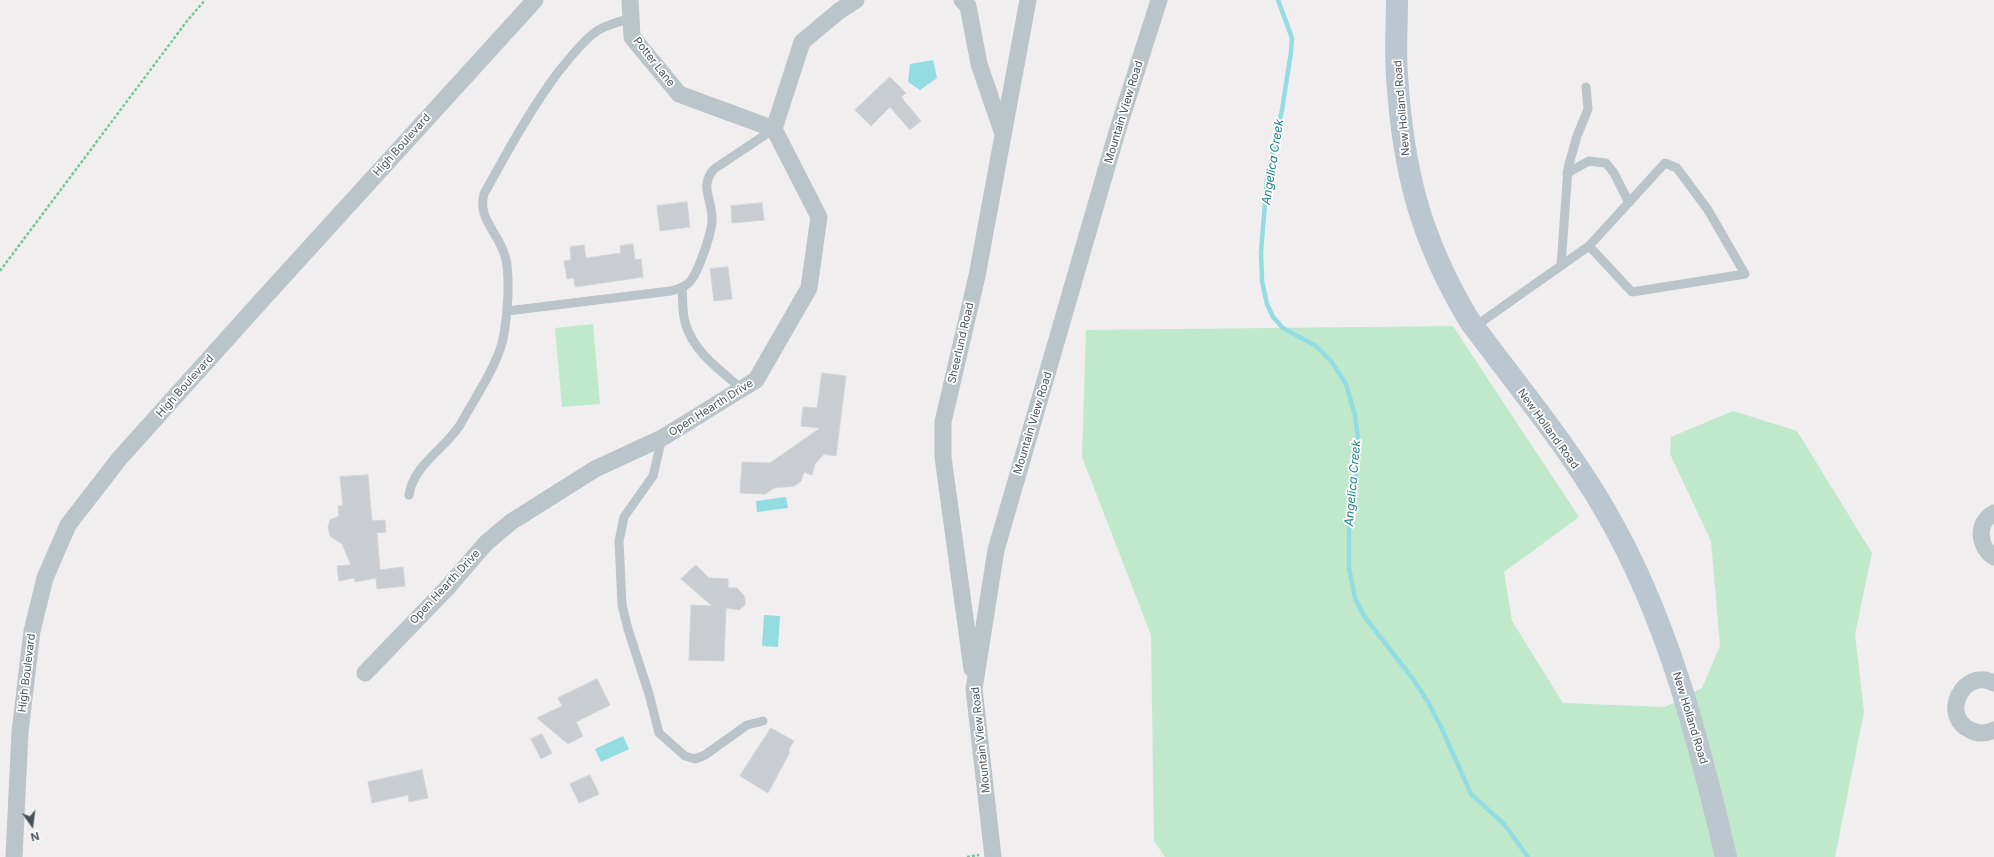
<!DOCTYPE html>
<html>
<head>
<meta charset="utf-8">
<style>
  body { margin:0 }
  #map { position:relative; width:1994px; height:857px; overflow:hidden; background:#f0eeee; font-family:Inter,sans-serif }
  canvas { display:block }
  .north { position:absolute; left:12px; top:805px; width:40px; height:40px; -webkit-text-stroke:3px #fff; paint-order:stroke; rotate:166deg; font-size:11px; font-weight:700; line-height:16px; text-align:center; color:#485359 }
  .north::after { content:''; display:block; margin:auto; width:14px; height:18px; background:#485359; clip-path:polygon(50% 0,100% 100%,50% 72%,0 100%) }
</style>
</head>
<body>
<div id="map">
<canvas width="1994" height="857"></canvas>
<div class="north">N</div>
</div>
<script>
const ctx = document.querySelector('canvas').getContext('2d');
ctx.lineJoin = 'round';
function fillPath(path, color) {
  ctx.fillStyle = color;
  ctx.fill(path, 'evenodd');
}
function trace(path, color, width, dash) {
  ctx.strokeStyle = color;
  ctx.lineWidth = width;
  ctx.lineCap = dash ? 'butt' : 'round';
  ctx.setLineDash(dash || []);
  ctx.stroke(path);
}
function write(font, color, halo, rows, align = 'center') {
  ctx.font = font + ' Inter,sans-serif';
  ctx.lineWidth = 3.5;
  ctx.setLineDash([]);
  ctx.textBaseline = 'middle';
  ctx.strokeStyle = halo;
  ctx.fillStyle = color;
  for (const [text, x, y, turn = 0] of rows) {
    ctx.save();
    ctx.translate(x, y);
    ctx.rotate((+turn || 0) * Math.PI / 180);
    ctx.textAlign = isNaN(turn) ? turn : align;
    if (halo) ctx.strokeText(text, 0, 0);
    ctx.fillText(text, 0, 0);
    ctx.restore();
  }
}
fillPath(new Path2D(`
  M593 324 600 404 562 407 555 328Z
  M1453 326 1579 517 1504 572 1512 621 1563 703 1665 707 1702 688 1720 646 1711 541 1670 454 1671 437 1733 411 1797 431 1872 553 1855 634 1864 712 1835 857H1165L1154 841 1151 635 1082 457 1086 330Z`), '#c0e9cb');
fillPath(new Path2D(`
  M933 60 937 78 920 90 908 82 910 64Z
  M786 497 788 508 757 512 756 501Z
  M764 615 780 616 778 647 762 646Z
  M623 736 629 749 601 762 595 749Z`), '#92dce2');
trace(new Path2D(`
  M1278 0 1292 38 1291 52 1282 110 1267 179 1261 252 1262 281 1267 304 1273 317 1283 328 1316 346 1331 361 1346 384 1355 415 1358 439 1356 477 1349 528V568L1355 598 1364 616 1413 679 1428 702 1441 727 1471 794 1504 824 1528 857`), '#92dce2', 4.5);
const building = new Path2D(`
  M890 77 906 93 901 97 921 121 910 130 890 107 871 126 855 110Z
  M687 202 690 227 660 231 657 206Z
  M762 203 764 220 732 223 731 206Z
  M633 244 635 260 641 259 643 277 575 287 574 278 567 279 564 261 571 260 570 247 584 245 586 258 621 253 620 246Z
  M728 267 732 299 714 301 710 269Z
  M822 373 846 376 836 456 824 454 815 464 812 475 804 472 801 481 794 486 774 488 765 494 740 493 742 462 770 463 820 428 801 426 803 407 817 408Z
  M368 475 372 521 385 520 386 532 377 533 380 570 403 567 405 586 377 589 376 578 355 582 354 578 339 581 337 566 351 565 342 544 330 536 328 527 330 520 339 516 338 506H343L340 477Z
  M696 565 709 578 728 579V588H737L745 597V605L739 610 726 608 724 661 689 660 691 605 712 606 681 579Z
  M597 679 610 705 576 722 583 736 568 744 537 718 562 706 558 698Z
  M771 728 794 741 788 751 790 752 768 793 740 776Z
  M542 734 552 753 541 759 531 739Z
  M422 770 428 798 409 802 408 795 372 803 368 782Z
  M590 775 599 794 579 803 570 784Z`);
fillPath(building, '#c9ccd0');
trace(building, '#d2d5d8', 1);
trace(new Path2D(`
  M0 271 187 21 205 0
  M967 857 979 855`), '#7cc497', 2.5, [3, 2]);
trace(new Path2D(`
  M1567 173 1589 161 1606 163 1614 173 1629 203
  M1561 266 1568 168 1577 136 1588 109 1586 87
  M682 288C683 299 682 311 685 322 693 352 720 370 742 389
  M507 311 671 291C679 289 688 286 692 279 699 269 713 230 712 218 712 198 699 187 714 169L774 129
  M1474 327 1589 246 1665 163 1677 168 1708 210 1745 274 1632 292 1589 246
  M662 438 653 476 624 517 619 541 622 605 628 629 649 694 659 733 685 756 695 759 705 755 747 725 763 721
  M409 495C414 464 444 450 460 425 473 401 495 369 502 343 506 328 507 311 508 295 508 282 509 268 505 256 499 233 477 219 484 194 507 152 530 110 559 71 570 58 581 43 594 33 604 25 619 22 631 18`), '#bac4c9', 9);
trace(new Path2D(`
  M630 0 632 37 679 94 774 129
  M962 0 968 6 979 64 1002 131
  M1994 513C1976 522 1978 547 1994 557
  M972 669 943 457V422L977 276 1028 0
  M365 673 448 587 486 543 511 522 595 469 662 438 756 380 809 288 819 217 774 129 802 42 839 11 856 0
  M1994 683C1964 667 1939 715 1970 730 1978 734 1986 734 1994 730
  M14 857 20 732 32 631 45 578 68 525 119 459 261 301 535 0
  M993 857 974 689 996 550 1117 132 1159 0`), '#bac4c9', 17);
trace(new Path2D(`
  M1397 0C1397 25 1395 51 1397 76 1403 170 1420 238 1469 320 1515 383 1567 444 1606 512 1668 619 1698 738 1726 857`), '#bbc6ce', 22);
write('11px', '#485359', '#fff', [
  ["Potter Lane",654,62,52],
  ["New Holland Road",1402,108,-95],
  ["Mountain View Road",1124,112,-73],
  ["High Boulevard",402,145,-48],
  ["Sheerlund Road",961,343,-77],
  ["High Boulevard",185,386,-48],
  ["Open Hearth Drive",711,408,-32],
  ["Mountain View Road",1033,423,-73],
  ["New Holland Road",1548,429,54],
  ["Open Hearth Drive",445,587,-47],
  ["High Boulevard",27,673,-83],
  ["New Holland Road",1690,718,73],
  ["Mountain View Road",981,740,-96]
]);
write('italic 12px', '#1a828a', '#fff', [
  ["Angelica Creek",1273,162,-81],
  ["Angelica Creek",1353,483,-85]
]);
</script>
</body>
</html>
